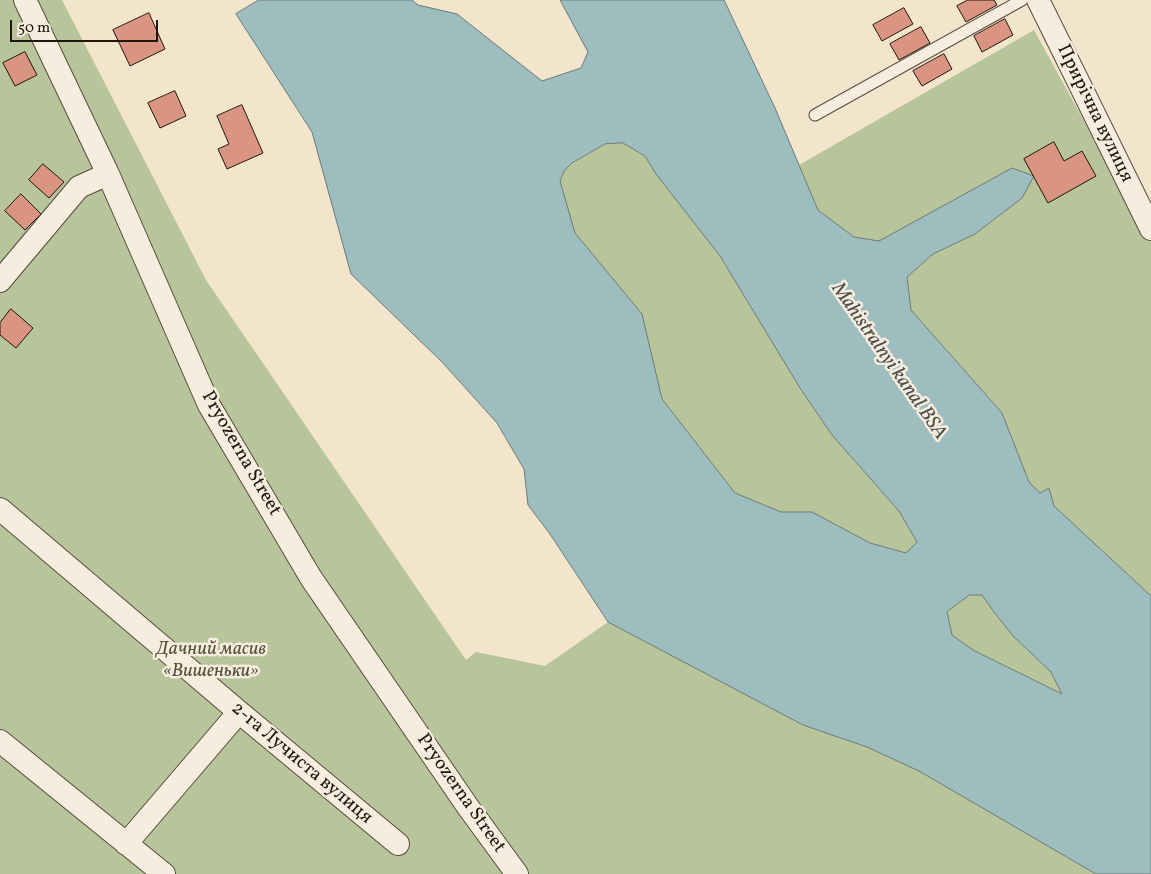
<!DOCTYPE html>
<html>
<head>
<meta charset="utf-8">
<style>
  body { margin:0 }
  #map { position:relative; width:1151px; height:874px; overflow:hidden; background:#f3e4cc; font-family:Vollkorn,serif }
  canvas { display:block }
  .scale { position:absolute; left:10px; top:20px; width:148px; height:22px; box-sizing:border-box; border:2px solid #21160e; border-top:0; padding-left:6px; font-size:15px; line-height:18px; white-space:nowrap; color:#21160e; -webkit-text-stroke:4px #f7edde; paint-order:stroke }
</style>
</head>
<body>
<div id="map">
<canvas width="1151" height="874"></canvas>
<div class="scale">50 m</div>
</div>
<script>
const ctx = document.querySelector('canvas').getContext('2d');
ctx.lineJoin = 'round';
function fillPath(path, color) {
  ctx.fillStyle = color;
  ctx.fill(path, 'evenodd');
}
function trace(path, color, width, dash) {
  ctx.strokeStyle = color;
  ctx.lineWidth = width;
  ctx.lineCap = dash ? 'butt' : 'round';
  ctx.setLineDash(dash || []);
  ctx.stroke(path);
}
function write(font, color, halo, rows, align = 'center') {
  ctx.font = font + ' Vollkorn,serif';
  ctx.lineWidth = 5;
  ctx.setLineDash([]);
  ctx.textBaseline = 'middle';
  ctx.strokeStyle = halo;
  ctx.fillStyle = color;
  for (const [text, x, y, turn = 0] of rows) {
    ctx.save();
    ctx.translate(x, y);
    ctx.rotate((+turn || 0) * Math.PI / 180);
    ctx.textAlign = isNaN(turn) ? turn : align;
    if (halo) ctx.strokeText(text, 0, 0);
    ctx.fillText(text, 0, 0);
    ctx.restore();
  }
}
fillPath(new Path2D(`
  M0 0H62L206 280 466 660 476 652 545 666 608 622 803 725 867 747 919 771 1095 873 1094 874H0Z
  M1034 30 1151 243V596L1054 506 1049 488 1040 493 1029 482 1002 413 911 310 907 277 933 254 975 234 1022 198 1034 176 1012 168 879 241 854 237 818 210 799 165Z
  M623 143 645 156 656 174 720 256 800 388 832 435 899 511 917 542 907 553 870 543 812 512H781L735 493 662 399 642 314 573 231 560 181 564 171 573 163 605 144Z
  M970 595H982L994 612 1013 636 1051 672 1063 694 973 650 952 635 947 612Z`), '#b8c59a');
const water = new Path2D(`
  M259 0H412L418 5 457 14 542 81 581 68 588 52 560 0H724L775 108 818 210 854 237 879 241 1012 168 1034 176 1022 198 975 234 933 254 907 277 911 310 1002 413 1029 482 1040 493 1049 488 1054 506 1151 596V874H1096L919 771 867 747 803 725 608 622 550 534 528 505 524 469 497 423 442 362 351 274 312 132 236 14ZM623 143 645 156 656 174 720 256 800 388 832 435 899 511 917 542 906 553 870 543 812 512H781L735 493 662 399 642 314 575 233 560 181 564 171 572 163 605 144ZM970 595H982L994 612 1013 636 1051 672 1062 694 973 650 952 635 947 612Z`);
fillPath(water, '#9dbdbe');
trace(water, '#6b7a78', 1);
const building = new Path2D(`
  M968 0H994L997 5 966 22 957 6Z
  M904 8 913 24 882 41 873 25Z
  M149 13 165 49 130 66 113 30Z
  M1005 19 1013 35 982 52 974 36Z
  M921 27 930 43 899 60 890 44Z
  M25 52 37 75 15 86 3 63Z
  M944 54 952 69 922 86 913 71Z
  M175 91 186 116 160 128 148 103Z
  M242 105 263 153 227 169 218 149 229 144 217 116Z
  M1054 142 1064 161 1082 151 1096 176 1048 203 1024 159Z
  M43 164 64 182 49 198 29 180Z
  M21 194 41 214 25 230 5 211Z
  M11 309 33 328 16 348 0 335V323Z`);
fillPath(building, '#da9482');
trace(building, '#21160e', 1);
const lane = new Path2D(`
  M815 115 1022 0`);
const street = new Path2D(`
  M25 0 108 174 209 405 311 578 468 807 517 874
  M1038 0 1151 229
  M0 281 79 187 108 174
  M0 509 239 712 398 844
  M0 741 164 874
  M126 844 239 712`);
trace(lane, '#564a3e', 13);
trace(street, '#564a3e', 24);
trace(lane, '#f7edde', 11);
trace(street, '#f7edde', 22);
write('19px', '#21160e', '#f7edde', [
  ["Прирічна вулиця",1094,114,64],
  ["Pryozerna Street",240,454,60],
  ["2-га Лучиста вулиця",301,764,40],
  ["Pryozerna Street",460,794,55]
]);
write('italic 19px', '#56533f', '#f7edde', [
  ["Дачний масив",211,651],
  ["«Вишеньки»",211,673]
]);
write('italic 20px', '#4c504c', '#f7edde', [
  ["Mahistralnyi kanal BSA",888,362,55]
]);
</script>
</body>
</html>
